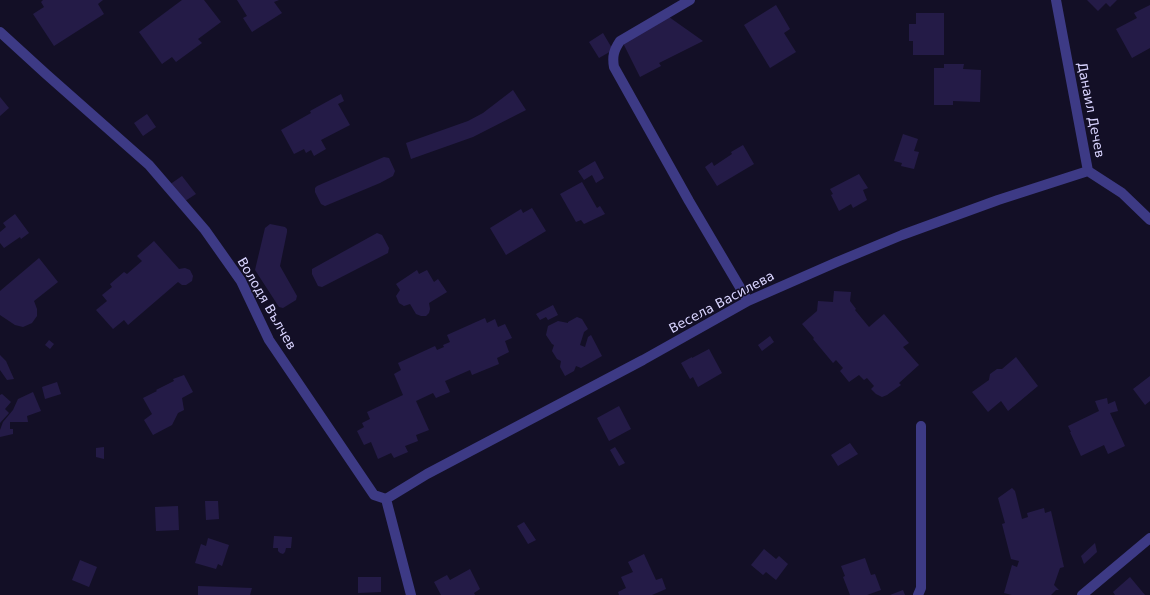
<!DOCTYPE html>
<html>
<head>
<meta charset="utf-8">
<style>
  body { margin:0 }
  canvas { display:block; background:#130f26 }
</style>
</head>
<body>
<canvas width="1150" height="595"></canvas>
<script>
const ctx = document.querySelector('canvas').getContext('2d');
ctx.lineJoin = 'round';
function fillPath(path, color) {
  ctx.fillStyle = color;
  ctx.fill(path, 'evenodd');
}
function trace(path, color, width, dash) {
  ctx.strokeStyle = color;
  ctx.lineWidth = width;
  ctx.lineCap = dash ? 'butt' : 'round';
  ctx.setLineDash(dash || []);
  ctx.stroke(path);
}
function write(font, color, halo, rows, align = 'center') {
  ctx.font = font + ' "DejaVu Sans",sans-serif';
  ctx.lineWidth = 3;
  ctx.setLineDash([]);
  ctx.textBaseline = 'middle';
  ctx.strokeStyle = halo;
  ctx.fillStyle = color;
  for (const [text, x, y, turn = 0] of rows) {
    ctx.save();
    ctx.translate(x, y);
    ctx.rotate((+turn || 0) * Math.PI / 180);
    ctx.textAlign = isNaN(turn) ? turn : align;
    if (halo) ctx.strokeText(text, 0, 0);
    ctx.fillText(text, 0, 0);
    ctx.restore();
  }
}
fillPath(new Path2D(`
  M43 0H103L98 4 104 14 54 46 33 14 44 7 41 2Z
  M182 0H204L221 22 198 39 202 43 176 62 172 57 162 64 139 32Z
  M237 0H279L274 2 282 13 252 32 243 18 247 16Z
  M1087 0H1117L1110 7 1106 3 1098 11Z
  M776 5 790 29 784 33 796 52 770 68 744 25Z
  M1150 5V48L1132 58 1116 29 1137 18 1134 13Z
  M916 13H944V55H913V41H909V24H916Z
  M669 17 703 41 659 63 661 66 640 77 622 41Z
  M603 33 613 50 599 58 589 42Z
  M944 64H964L963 69 981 70 980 102 953 101V105H934V68H944Z
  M513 90 526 110 473 137 411 159 406 143 468 121 483 113Z
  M341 94 344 101 338 104 350 125 321 140 326 149 314 156 311 150 306 153 304 149 294 154 281 130 311 113 310 111Z
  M0 97 9 108 0 116Z
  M147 114 156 127 143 136 134 123Z
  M903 134 918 139 914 151 919 152 914 169 901 166 902 163 894 161Z
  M743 145 754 164 717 186 705 167 712 162 714 166 732 154 731 152Z
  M384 157 389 158 395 171 393 176 380 183 325 206 321 204 315 192V188L317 186Z
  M595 161 604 178 596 183 592 175 584 180 578 171Z
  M859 174 868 188 863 190 867 200 853 208 851 204 839 211 831 195 833 194 830 189Z
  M182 176 196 194 182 203 169 185Z
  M582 182 597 208 600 206 605 214 584 224 581 220 576 222 560 194Z
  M532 208 546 231 506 255 490 228 521 209 523 213Z
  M15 214 29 233 21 239 20 237 4 248 0 243V232L6 227 3 223Z
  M270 224 285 227 287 229V232L280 266 297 296 296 300 283 308 279 307 255 270 265 228Z
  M377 233 382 235 389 248 388 253 322 287 318 286 312 274V269Z
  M154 241 179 269 185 268 190 270 193 276 192 281 186 285H182L178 282 128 325 124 320 113 329 96 310 107 301 102 295 112 287 110 284 124 272 127 274 142 261 137 256Z
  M39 258 58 282 34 301 37 309V316L32 323 23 327 15 325 0 315V291Z
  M417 270 419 274 427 270 434 282 438 279 447 292 429 303 430 309 429 313 426 316H421L416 314 410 304 404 306 399 303 396 296 400 290 396 284Z
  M834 291 851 292 850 301 856 309 855 310 869 327 884 314 909 343 903 347 919 365 899 383 901 385 887 395 882 397 876 394 871 389 874 386 867 378 864 380 859 375 849 382 840 371 843 368 836 360 833 363 813 339 814 338 802 324 817 311 818 301 833 302Z
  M553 305 558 315 548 320 546 317 540 320 536 314Z
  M577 317 582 319 588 329 584 332 580 345 585 347 588 337 591 335 602 356 581 368 576 366 574 371 565 376 560 367 561 361 557 359 552 351 554 345 552 344 546 335 548 326 558 321 568 323V322Z
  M485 318 487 323 495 319 498 327 505 324 512 338 505 341 509 352 497 358 499 364 472 375 470 370 445 381 450 392 436 398 433 393 416 401 429 430 416 435 418 441 405 446 408 452 394 458 391 453 378 459 371 442 364 445 357 431 364 427 362 423 370 419 367 412 403 395 394 374 401 370 398 363 435 346 437 350 444 347 443 345 450 342 447 335Z
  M770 336 774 342 762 351 758 345Z
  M49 340 54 344 50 349 45 345Z
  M709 349 722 373 698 387 693 377 690 379 681 363 692 357V358Z
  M0 355 6 361 14 379 7 380 0 370Z
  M1016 357 1038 386 1008 411 1001 401 988 412 972 392 989 380 990 374 997 369H1002Z
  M184 375 193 392 182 398 184 410 178 413 172 425 153 435 144 420 152 414 143 398 157 391 156 390 174 381 173 379Z
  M1150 376V401L1145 405 1133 389Z
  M57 382 61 394 45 399 42 387Z
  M33 392 41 411 27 416 28 422H10V429H13V434L0 437V430L3 422 13 410 18 399Z
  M2 394 11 402 5 409 9 413 0 423V395Z
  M1107 398 1108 404 1115 401 1118 411 1110 413 1125 446 1108 454 1104 445 1081 456 1070 432H1071L1068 426 1099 411 1095 401Z
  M619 406 631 429 609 441 597 418Z
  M850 443 858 454 838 466 831 455Z
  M104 447V459L96 457V448Z
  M615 447 625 463 619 466 610 450Z
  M1012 488 1015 491 1022 519 1028 517 1027 513 1044 508 1045 513 1051 511 1064 567 1060 568 1054 585 1059 590H1056L1051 595H1012L1004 593 1012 565 1017 567 1019 561 1011 559 1002 524 1005 523 998 498Z
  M205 501H218L219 519 206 520Z
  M178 506 179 530 156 531 155 507Z
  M524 522 536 540 528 544 517 526Z
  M274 536 292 537 291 548H286L285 552 283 554 280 553 278 551V548H273Z
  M208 538 229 545 222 566 218 564 216 569 195 563 201 544 206 546Z
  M1095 543 1097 552 1084 564 1081 556Z
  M764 549 776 559 779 556 788 564 776 580 766 572 763 575 751 565Z
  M644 554 656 580 662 578 666 589 652 595H619L618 592 626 588 621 577 633 572 628 562Z
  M865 558 871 575 875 574 881 590 867 595H850L843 577 845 576 841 566Z
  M80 560 97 567 89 587 72 580Z
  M470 569 480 589 474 593 475 595H441L434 582 447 575 450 580Z
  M358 577H381V592L358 593Z
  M1130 577 1145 595H1115L1113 592Z
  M198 586 252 588 250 595H198Z
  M903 590 905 595H890Z`), '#241b47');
trace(new Path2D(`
  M918 595 921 588V426`), '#3d3a85', 10);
trace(new Path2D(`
  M690 0 620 41C614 50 612 56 614 67L689 201 748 301
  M1056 0 1088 171 1122 193 1150 220
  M0 32 46 74 149 165 205 230 241 281 269 340 374 495 386 499 411 595
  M386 499 427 474 643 360 748 301 837 262 902 235 998 200 1088 171
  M1082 595 1150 538`), '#3d3a85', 10);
write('13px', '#d9d4ff', '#130f26', [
  ["Данаил Дечев",1090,110,79],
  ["Весела Василева",722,303,-28],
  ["Володя Вълчев",266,304,60]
]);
</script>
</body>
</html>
